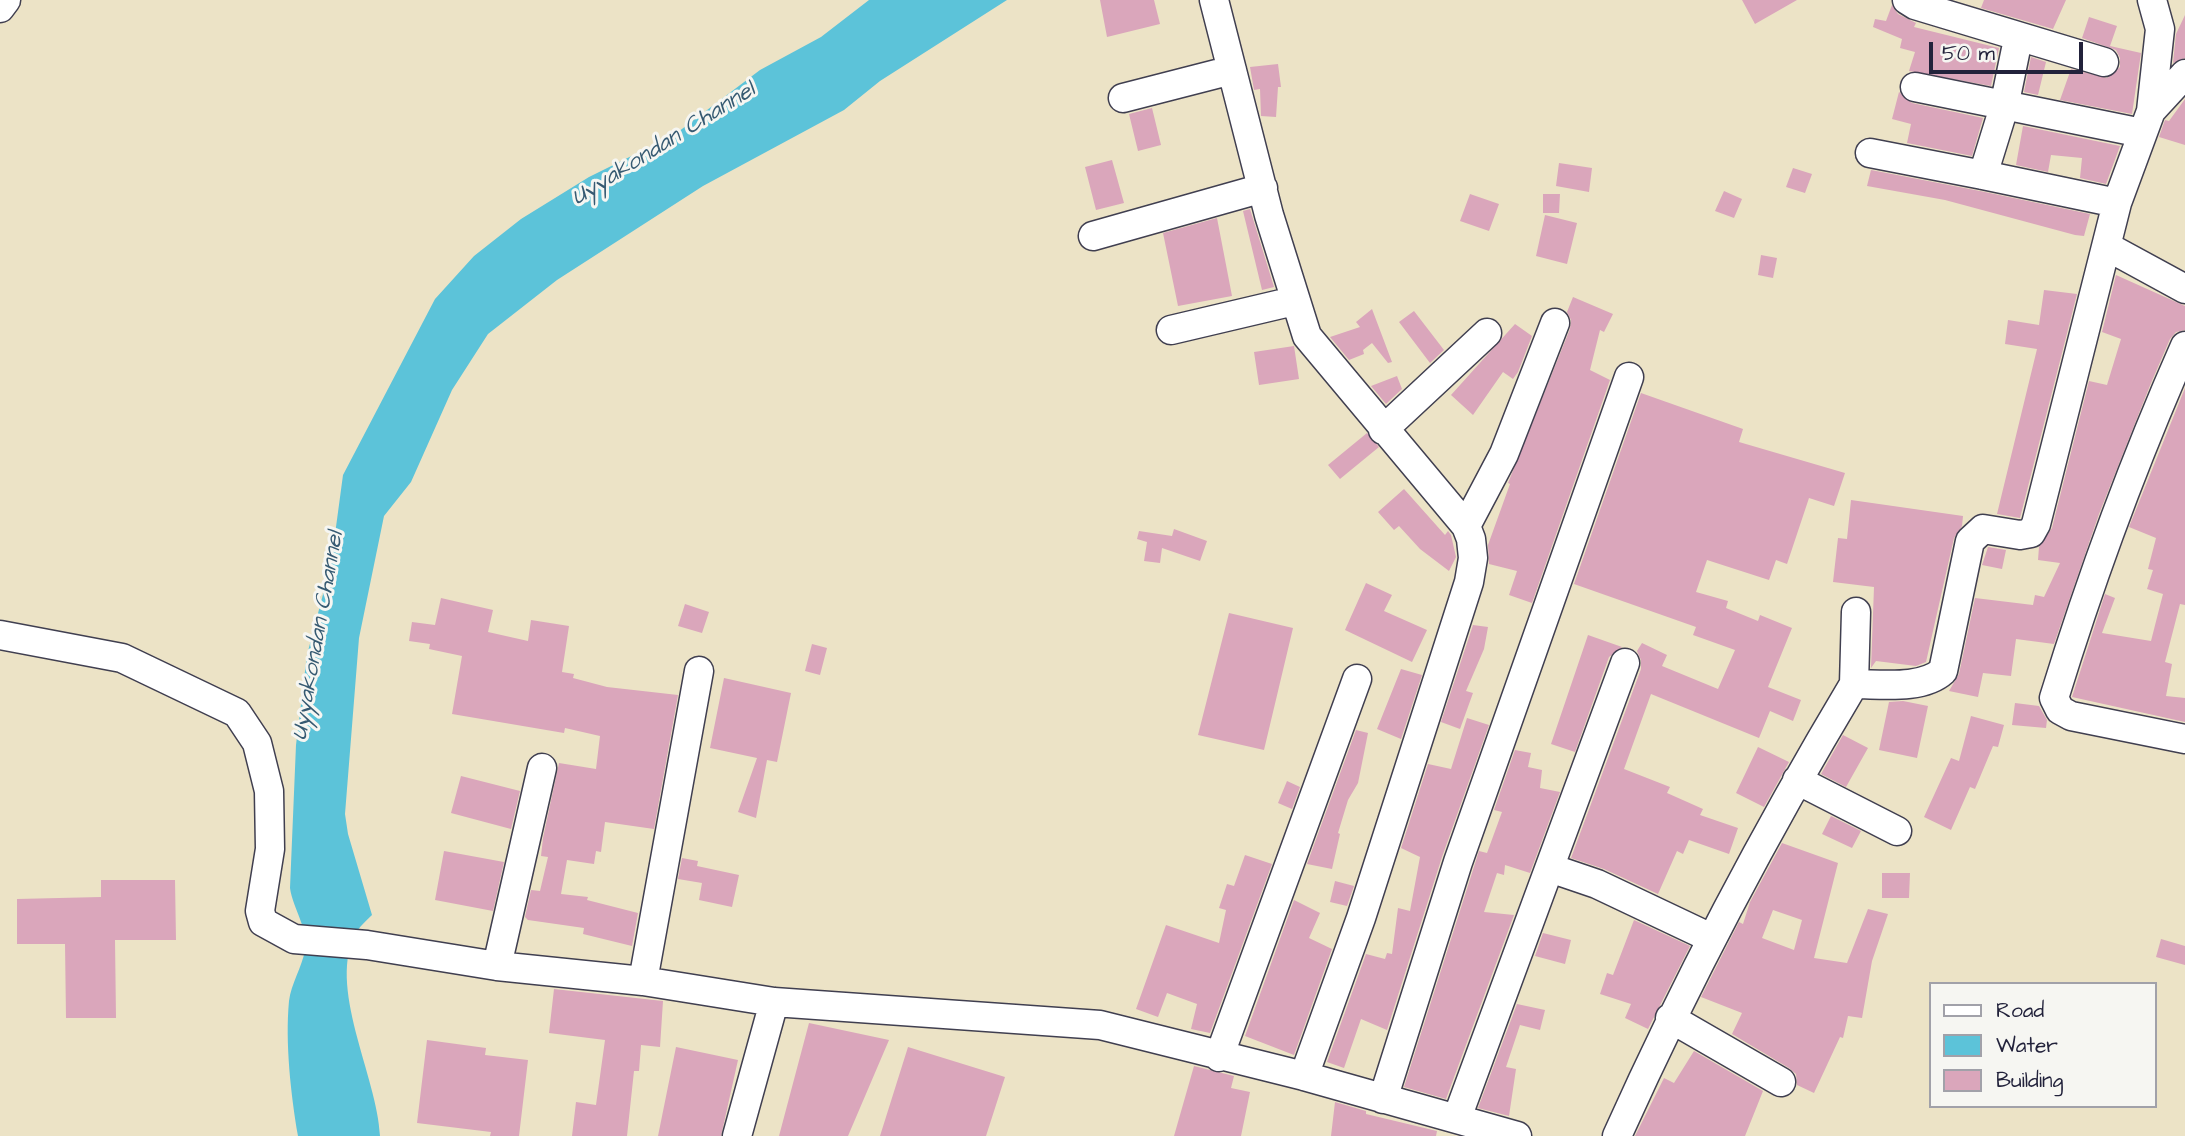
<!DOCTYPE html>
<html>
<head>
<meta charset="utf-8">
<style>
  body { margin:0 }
  #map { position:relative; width:2185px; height:1136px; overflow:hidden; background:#ece3c6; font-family:"Architects Daughter",sans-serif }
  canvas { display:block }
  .legend { position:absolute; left:1929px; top:982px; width:228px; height:126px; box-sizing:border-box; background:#f6f6f2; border:2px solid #a1a1a9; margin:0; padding:9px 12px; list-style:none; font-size:21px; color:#22223b }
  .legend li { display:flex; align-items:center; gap:14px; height:35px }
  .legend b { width:35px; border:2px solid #a1a1a9 }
  .scale { position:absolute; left:1929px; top:42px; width:154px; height:32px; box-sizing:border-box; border:4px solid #22223b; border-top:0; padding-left:9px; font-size:21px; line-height:24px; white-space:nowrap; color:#22223b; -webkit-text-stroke:5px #f6f6f2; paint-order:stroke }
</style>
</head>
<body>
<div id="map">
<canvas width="2185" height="1136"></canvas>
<ul class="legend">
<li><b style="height:9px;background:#fff"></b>Road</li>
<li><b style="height:19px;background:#5cc3d9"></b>Water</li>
<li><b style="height:19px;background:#daa6bb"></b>Building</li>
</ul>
<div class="scale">50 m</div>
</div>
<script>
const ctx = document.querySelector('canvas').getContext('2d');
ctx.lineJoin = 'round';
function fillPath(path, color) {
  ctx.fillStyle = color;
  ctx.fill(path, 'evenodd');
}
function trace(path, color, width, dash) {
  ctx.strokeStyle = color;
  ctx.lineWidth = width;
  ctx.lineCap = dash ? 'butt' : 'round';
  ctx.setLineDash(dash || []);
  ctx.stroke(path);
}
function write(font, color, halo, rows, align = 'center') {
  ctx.font = font + ' "Architects Daughter",sans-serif';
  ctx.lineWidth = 6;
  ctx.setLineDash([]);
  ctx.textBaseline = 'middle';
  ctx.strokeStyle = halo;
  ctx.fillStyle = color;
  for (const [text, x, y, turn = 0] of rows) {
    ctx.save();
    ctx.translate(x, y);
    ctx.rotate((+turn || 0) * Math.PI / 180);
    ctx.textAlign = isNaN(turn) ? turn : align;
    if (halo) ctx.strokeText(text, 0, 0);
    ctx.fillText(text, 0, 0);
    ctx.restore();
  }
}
fillPath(new Path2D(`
  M869 0H1007L880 81 844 110 703 186 557 280 488 334 452 390 411 482 384 516 359 638 345 814 348 834 372 915C367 920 361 925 357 931 325 985 378 1077 380 1136H298C291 1095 285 1043 289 1001 291 984 302 967 305 950 308 927 293 909 290 888L296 745 307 655 331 564 343 475 435 299 474 256 521 219 589 177 674 135 760 70 821 37Z`), '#5cc3d9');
fillPath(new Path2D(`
  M1100 0H1154L1160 24 1107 37Z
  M1742 0H1797L1755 24Z
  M1984 0H2066L2053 29 1981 8Z
  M1892 5 1898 14 1916 23 1914 27 1999 48 1991 86 1909 71 1915 52 1900 48 1902 39 1873 27 1875 19 1886 21Z
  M2185 15V58L2173 63 2176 34Z
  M2089 17 2117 26 2110 46 2141 53 2132 114 2060 100 2071 69 2107 78 2120 67V58L2116 50 2082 38Z
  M2031 57 2046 62 2038 95 2024 92Z
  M1278 64 1281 87H1278L1276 117 1261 116 1260 89 1254 90 1250 67Z
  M1899 92 1912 103 1983 118 1972 156 1907 143 1911 124 1892 119Z
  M2185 99V145L2159 137 2165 120 2169 121Z
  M1152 108 1161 145 1138 151 1129 114Z
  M2023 126 2120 146 2106 184 2080 178 2082 158 2051 155 2048 172 2016 165Z
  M1112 160 1124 203 1096 210 1085 167Z
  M1559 163 1592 168 1589 192 1556 186Z
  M1793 168 1812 174 1805 193 1786 187Z
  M1871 170 1980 191 2090 214 2084 236 2075 235 1945 200 1867 186Z
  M1724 191 1742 199 1734 218 1715 211Z
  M1470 194 1499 204 1489 231 1460 221Z
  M1543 194H1560L1559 213H1543Z
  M1250 209 1274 287 1262 290 1243 211Z
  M1545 215 1577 223 1567 264 1536 256Z
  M1217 218 1232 296 1178 306 1163 233Z
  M1761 255 1777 258 1773 278 1758 275Z
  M2116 275 2185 306V330L2176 332 2170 339 2151 383 2099 514 2054 644 2016 639 2011 676 1983 673 1978 697 1949 691 1959 674 1975 598 2033 605 2035 595 2044 597 2060 563 2038 560 2039 547 2052 528 2089 381 2107 385 2121 339 2102 332Z
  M2044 290 2077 294 2020 518 1997 514 2037 349 2005 344 2008 320 2039 325Z
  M1573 297 1613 314 1604 332 1600 330 1590 370 1610 380 1532 603 1509 595 1517 571 1489 564 1488 545 1510 484 1508 483 1570 329 1571 320 1567 312Z
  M1372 309 1392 362 1388 363 1372 343 1363 350 1364 354 1349 360 1330 337 1360 327 1356 322Z
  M1414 311 1444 350 1430 363 1399 322Z
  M1515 324 1532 336 1518 372 1513 379 1503 372 1473 415 1451 395Z
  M1294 346 1299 379 1259 385 1254 352Z
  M1397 376 1402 389 1386 404 1371 386Z
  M2185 388V605L2180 604 2165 662 2172 664 2166 696 2185 698V722L2072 697 2105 594 2115 598 2102 633 2151 641 2163 594 2147 589 2153 570 2148 569 2156 538 2129 527Z
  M1641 393 1743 429 1739 442 1845 473 1834 506 1809 498 1787 564 1776 560 1769 580 1707 560 1696 592 1728 601 1726 608 1758 621 1760 615 1792 628 1768 687 1801 700 1793 721 1770 711 1759 738 1651 694 1624 769 1670 787 1667 793 1703 809 1700 815 1738 828 1729 854 1689 840 1683 854 1677 851 1658 894 1604 869 1571 858 1641 669V660L1637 651 1642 643 1667 655 1662 666 1718 689 1735 650 1693 635 1696 627 1574 584Z
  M1367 433 1379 447 1340 479 1328 465Z
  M1404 489 1445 535 1448 531 1451 535 1456 557 1449 571 1420 549 1399 526 1394 530 1378 512Z
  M1851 500 1963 516 1962 526 1954 538 1926 662 1916 666 1876 661 1871 668 1874 587 1833 582 1838 538 1847 539Z
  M1174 529 1207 541 1200 561 1162 548 1160 563 1144 561 1147 542 1137 539 1139 531 1172 536Z
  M1988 547 2006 550 2002 569 1982 565Z
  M1366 583 1392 595 1384 611 1427 630 1412 662 1345 630Z
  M441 598 493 610 488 632 528 641 531 620 569 626 562 672 574 674 573 678 607 687 678 695 654 829 605 822 601 852 596 851 594 864 567 860 561 894 588 897 587 900 638 913 632 946 583 934 584 928 528 920 525 917 531 890 540 891 548 857 541 856 543 838 559 763 596 769 600 736 565 728 564 733 452 714 462 656 429 649 430 644 409 641 412 622 435 625Z
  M685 604 709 612 702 633 678 626Z
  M1229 613 1293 628 1264 750 1198 735Z
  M1473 625 1488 627 1484 649 1466 691 1473 693 1460 729 1441 722Z
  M1588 635 1622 647 1609 657 1575 752 1551 744Z
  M812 644 827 648 820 675 805 671Z
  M1401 669 1422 675 1401 739 1377 729Z
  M724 678 791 693 777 762 767 760 756 818 738 812 757 758 710 748Z
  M1903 701 1928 706 1917 758 1879 750 1889 702Z
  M2015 703 2039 706 2047 720 2046 728 2012 725Z
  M1971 716 2004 725 1998 747 1993 746 1975 789 1970 787 1951 830 1924 817 1951 758 1959 761Z
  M1467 718 1489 725 1442 857 1387 1030 1361 1019 1344 1068 1327 1062 1366 954 1385 959 1387 953 1392 954 1398 908 1410 911 1420 857 1401 848 1428 764 1451 769Z
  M1356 730 1368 733 1358 783 1348 800 1338 833 1340 834 1332 869 1307 864Z
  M1843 735 1868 748 1846 787 1821 774Z
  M1758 747 1789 762 1764 807 1736 793Z
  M1515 750 1531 753 1528 767 1542 770 1540 788 1560 792 1530 873 1505 865 1504 875 1497 873 1484 912 1514 915 1446 1099 1404 1087 1479 851 1487 853 1502 812 1494 810Z
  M461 776 520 791 511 829 451 813Z
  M1287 781 1300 787 1292 809 1278 803Z
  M1831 816 1861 831 1852 848 1822 834Z
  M1782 843 1838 863 1814 958 1847 963 1868 909 1888 914 1872 961 1862 1018 1848 1016 1843 1038 1840 1037 1814 1093 1797 1085 1796 1074 1789 1068 1732 1034 1742 1013 1701 997 1739 922 1743 924 1750 902ZM1773 910 1802 920 1794 950 1762 938Z
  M444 851 504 862 493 911 435 900Z
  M1245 855 1272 864 1210 1033 1191 1029 1197 1004 1167 993 1158 1017 1136 1009 1166 925 1219 943 1226 910 1219 908 1227 884 1234 886Z
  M682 858 698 861 697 866 739 875 732 907 699 900 702 883 678 879Z
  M1882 873H1910L1909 898H1882Z
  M101 880H175L176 940H115L116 1018H66L65 944H17V899L101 897Z
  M1335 881 1354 886 1347 906 1330 902Z
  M1294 900 1320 913 1309 938 1332 949 1294 1055 1245 1036Z
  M1634 920 1690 946 1648 1029 1625 1018 1631 1004 1600 994 1607 973 1613 975Z
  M1543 933 1571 940 1565 964 1535 956Z
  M2161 939 2185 946V965L2156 957Z
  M554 989 663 1001 660 1047 641 1045 639 1071H634L627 1136H572L576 1102 596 1105 605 1040 549 1033Z
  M1517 1004 1545 1010 1540 1030 1520 1025 1506 1067 1516 1069 1509 1116 1478 1108Z
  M809 1023 889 1040 848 1136H779Z
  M427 1040 486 1048 485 1055 528 1060 519 1136H490L491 1132 417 1123Z
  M676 1047 738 1060 721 1136H658Z
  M908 1047 1005 1077 986 1136H880Z
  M1694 1051 1763 1091 1745 1136H1635L1664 1078 1674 1083Z
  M1194 1066 1234 1076 1231 1088 1250 1092 1241 1136H1174Z
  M1335 1102 1366 1111V1114L1437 1131 1436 1136H1331Z`), '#daa6bb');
const minor = new Path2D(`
  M1214 0 1269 215 1307 336 1466 526 1471 539 1473 558 1469 582 1361 918 1304 1076
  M1907 0 1915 5 2104 62
  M0 8 6 0
  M2018 39 2004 107 1983 175 2117 203
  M1915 87 2142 133
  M1123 98 1232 70
  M2151 111 2160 29 2152 0
  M1870 153 1983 175
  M1093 236 1263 188
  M2108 247 2185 289
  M1171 330 1294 301
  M2185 346C2134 461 2091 578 2054 698L2060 710 2071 716 2185 739
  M1383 430 1487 333
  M1466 526 1504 454 1555 323
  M0 635 122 658 237 713 257 743 269 791 270 849 260 911 263 922 294 939 367 945 497 966 643 981 774 1002 1100 1025 1304 1076 1517 1136
  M1854 684 1856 612
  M1797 780 1897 831
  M1550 868 1597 884 1711 938
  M497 966 542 768
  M643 981 699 671
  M1670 1018 1781 1082
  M1219 1057 1357 679
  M1383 1099 1458 862 1629 377
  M1457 1118 1625 663
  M737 1136 774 1002
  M1617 1136C1687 980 1766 831 1854 684 1881 684 1922 690 1943 671L1970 541 1983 529 2020 535 2031 533 2036 524 2117 203 2151 111 2185 74`);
trace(minor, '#403f50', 31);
trace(minor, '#fff', 28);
write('italic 23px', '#365a72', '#f6f6f2', [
  ["Uyyakondan Channel",664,145,-32],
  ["Uyyakondan Channel",319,636,-80]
]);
</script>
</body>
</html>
